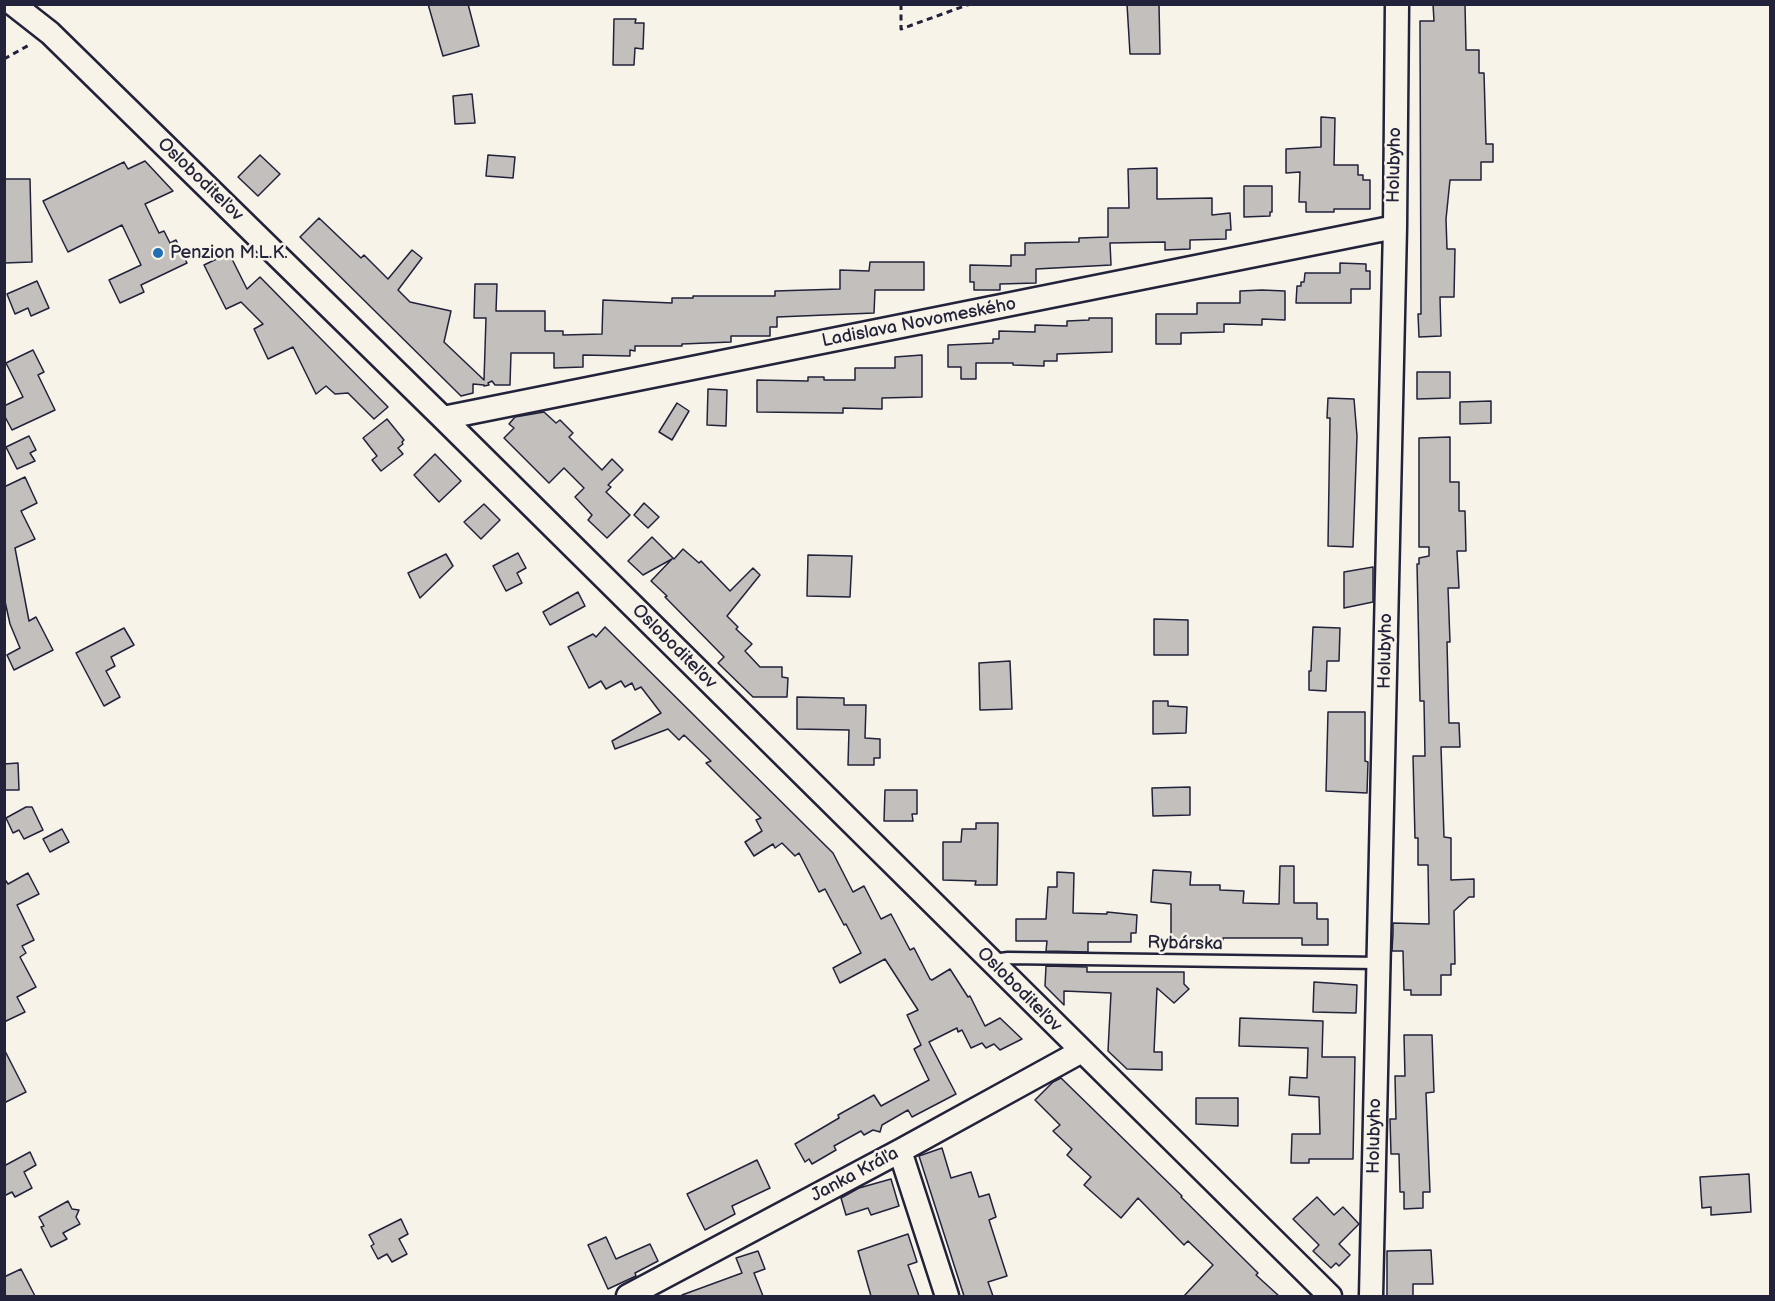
<!DOCTYPE html>
<html>
<head>
<meta charset="utf-8">
<style>
  body { margin:0 }
  #map { position:relative; width:1775px; height:1301px; overflow:hidden; background:#f7f3e8; font-family:"Balsamiq Sans",sans-serif }
  canvas { display:block }
  .frame { position:absolute; inset:0; border:6px solid #22223b; pointer-events:none }
</style>
</head>
<body>
<div id="map">
<canvas width="1775" height="1301"></canvas>
<div class="frame"></div>
</div>
<script>
const ctx = document.querySelector('canvas').getContext('2d');
ctx.lineJoin = 'round';
function fillPath(path, color) {
  ctx.fillStyle = color;
  ctx.fill(path, 'evenodd');
}
function trace(path, color, width, dash) {
  ctx.strokeStyle = color;
  ctx.lineWidth = width;
  ctx.lineCap = dash ? 'butt' : 'round';
  ctx.setLineDash(dash || []);
  ctx.stroke(path);
}
function write(font, color, halo, rows, align = 'center') {
  ctx.font = font + ' "Balsamiq Sans",sans-serif';
  ctx.lineWidth = 5;
  ctx.setLineDash([]);
  ctx.textBaseline = 'middle';
  ctx.strokeStyle = halo;
  ctx.fillStyle = color;
  for (const [text, x, y, turn = 0] of rows) {
    ctx.save();
    ctx.translate(x, y);
    ctx.rotate((+turn || 0) * Math.PI / 180);
    ctx.textAlign = isNaN(turn) ? turn : align;
    if (halo) ctx.strokeText(text, 0, 0);
    ctx.fillText(text, 0, 0);
    ctx.restore();
  }
}
const building = new Path2D(`
  M428 4H468L479 46 443 56Z
  M1127 4H1159L1160 54H1130Z
  M1433 4H1465L1466 50H1479V73H1484L1486 144H1493V162H1481V180H1450L1446 219 1447 249H1455L1454 297H1440L1441 336 1419 337 1418 314H1421L1420 21H1434Z
  M614 19H636L635 23H644L643 49 635 48 634 65H613Z
  M472 94 475 123 455 124 453 96Z
  M1321 117 1335 118 1334 165H1358V175H1363V180H1370V209H1334V212H1306V202H1299L1300 172 1286 173V149L1321 147Z
  M260 155 280 174 258 196 238 177Z
  M488 155 515 157 513 178 486 176Z
  M145 161 173 191 145 204 159 233 164 231 170 243 176 240 187 263 141 285 144 292 120 303 109 280 141 265 122 225 68 252 43 201 124 162 128 169Z
  M1157 168V199L1212 198V215L1230 213 1231 230H1226V239L1190 240V249L1165 250V242L1110 243 1111 265 1036 269V283L1000 284V290H974V282H970V265L1011 266V255H1025V243L1079 242V238L1108 237V208H1129L1128 169Z
  M4 179H30L32 262 4 263Z
  M1244 186H1272V212H1270V216L1244 217Z
  M319 218 361 258 364 255 388 279 412 250 422 258 398 290 410 302 451 311 444 342 484 380 486 318H474L475 284H497L496 311H545V331H563V335L602 334 603 300 672 303V298H693V296H775V291L840 289V270L869 271 870 262H924V290H875L874 313 777 317V327H770V336H731V342L682 344V346H635V351L630 350V356L583 355V367L554 368V353H511L510 385H495L492 381 488 383 489 385 484 386V385L473 384V393L461 396 300 237Z
  M229 253 247 289 260 277 388 407 374 419 348 393 335 394 326 386 316 394 293 347 268 359 254 329 263 324 241 302 226 309 204 265Z
  M1340 263 1366 264V271H1370V289H1351V303H1296L1297 286H1301V282H1304L1305 273H1340Z
  M37 281 49 308 31 316 28 308 15 314 7 294Z
  M1262 290 1285 291V320L1262 319V325L1224 324V332L1181 333V344H1156V314H1197V303H1240V291Z
  M1089 318H1112V352L1057 354V361H1044V366L1013 365V363H976V379H961V367H948V345L993 343V339H999V331L1035 332V325L1067 326V321L1089 320Z
  M33 350 44 372 38 375 55 410 12 430 4 415V406L23 397 6 363Z
  M922 355V397L882 398V409L843 408V413L757 412V380L808 381V377H824V380H855V368H895V357Z
  M1417 372H1450V398L1417 399Z
  M708 389 727 390 726 426 707 425Z
  M1328 398 1354 399 1357 436 1353 547 1328 546 1330 418H1327Z
  M1491 401V423L1460 424V402Z
  M677 403 689 411 672 440 659 432Z
  M544 412 556 423 560 420 573 433 569 437 602 470 612 459 623 470 608 485 611 487 606 492 630 515 607 538 588 520 592 515 575 497 584 488 564 468 549 483 504 438 514 428 509 424 515 417Z
  M387 419 404 440 402 442 403 444 398 448 403 454 381 471 372 460 377 456 363 438Z
  M29 436 36 450 30 453 35 461 17 469 6 447Z
  M1450 437V482H1459V511H1465L1466 551H1457L1459 588H1448L1450 642H1447L1449 723H1459L1460 747H1441L1444 837 1451 838V880L1474 879V897H1469L1454 911 1455 964H1451V975H1441V995H1411V990H1404L1403 951H1392L1393 933V923L1429 924 1428 865H1418V838H1415L1413 756H1425L1424 701H1420L1417 564H1419V558L1429 556V547H1419V438Z
  M435 454 461 481 439 502 414 475Z
  M25 477 37 503 21 511 35 539 15 548 29 621 36 617 53 650 14 670 7 655 20 648 10 624 4 597V487Z
  M644 503 659 517 648 528 634 515Z
  M484 504 500 520 481 539 464 522Z
  M652 537 674 559 683 549 699 563 701 561 730 591 753 568 760 575 727 616 738 627 736 629 752 644 745 651 760 667H782V677L788 678 787 697H753L718 663 724 657 665 597 667 596 651 581 672 559 643 575 628 561Z
  M518 553 526 568 517 573 522 583 506 591 493 566Z
  M446 554 453 566 420 598 408 573Z
  M808 555 852 556 850 597 807 596Z
  M1373 567V602L1344 608V572Z
  M578 592 585 606 550 625 543 612Z
  M1154 619 1188 620V655H1154Z
  M605 627 833 853 853 892 864 886 881 919 891 914 910 950 914 948 930 979 932 980 950 969 968 997 970 996 985 1026 1000 1018 1022 1039 1000 1050 994 1044 986 1048 982 1043 971 1048 962 1030 958 1032 957 1028 929 1042 956 1094 912 1117 908 1110 882 1125 880 1132 873 1130 864 1135 861 1131 834 1146 836 1150 812 1164 809 1159 805 1162 795 1144 839 1118 838 1115 874 1095 881 1106 929 1080 914 1049 921 1045 907 1015 918 1010 885 959 840 983 833 968 861 953 846 924 844 925 825 889 819 892 799 853 795 856 782 843 775 848 773 844 754 856 745 842 762 831 756 820 761 818 706 763 711 761 684 735 679 740 668 729 615 749 612 741 661 713 641 687 635 690 632 683 625 687 621 681 606 689 601 681 589 688 568 647 593 634 596 637Z
  M1313 627 1340 628 1339 661H1327L1326 691 1309 690V671H1311Z
  M124 628 134 645 111 657 115 666 106 671 120 697 104 706 76 653Z
  M1010 661 1012 709 980 710 979 663Z
  M797 697 844 698V705H866L865 738 880 739V758H874V765H848L849 730 797 729Z
  M1153 701H1168V706L1187 707 1186 733 1153 734Z
  M1328 712H1365V761L1368 762 1367 793 1326 791Z
  M18 763 19 790H4V764Z
  M1190 787V815L1153 816 1152 788Z
  M885 790H917V814H912L913 821H884Z
  M26 807H32L43 830 24 839 19 830 13 833 6 818Z
  M976 823H998L997 885H975L976 881 943 880V842H961L962 829H976Z
  M62 829 69 842 50 852 43 839Z
  M1280 866H1294V903H1317V919H1328V945H1302V938H1223V945L1171 944V904L1151 902 1153 870 1191 872 1190 885H1220V890L1244 891 1243 903 1279 904Z
  M1057 872 1074 873 1073 913 1107 914V912L1137 915 1136 933H1131V942H1088V952L1046 951 1047 941H1016V919H1046L1048 887H1057Z
  M28 873 39 894 17 905 34 940 22 946 26 953 20 957 36 987 17 997 25 1012 4 1022V878L8 884Z
  M1046 966 1087 967V972H1184V984L1189 989 1174 1003 1157 988 1154 1052H1162V1070L1127 1069 1108 1051 1111 993 1064 991V1005L1045 986Z
  M1314 982 1357 985 1356 1013 1313 1012Z
  M1240 1018 1323 1021 1322 1057H1355L1353 1159H1309V1163H1291L1292 1134H1320L1319 1097 1289 1095 1290 1077 1307 1078 1308 1048 1239 1046Z
  M1404 1035H1432L1434 1092 1426 1093 1430 1192H1423V1208L1404 1209V1192H1400L1399 1154H1391L1390 1119H1396L1395 1076H1405Z
  M4 1049 26 1092 4 1103Z
  M1061 1078 1182 1196 1181 1197 1258 1273 1256 1275 1279 1296H1184L1213 1265 1188 1241 1184 1245 1138 1198 1121 1218 1084 1185 1091 1177 1067 1155 1072 1149 1053 1131 1060 1125 1035 1100 1053 1082Z
  M1196 1098H1238V1126L1196 1124Z
  M942 1148 951 1178 971 1172 979 1197 989 1194 996 1217 989 1220 1007 1276 988 1282 993 1296H964L919 1156Z
  M30 1152 36 1165 24 1172 32 1188 15 1197 12 1192 4 1196V1166Z
  M757 1160 770 1188 732 1206 735 1214 705 1230 687 1194Z
  M1749 1174 1751 1212 1711 1215V1207L1702 1208 1700 1177Z
  M891 1179 899 1206 871 1215 868 1208 846 1215 841 1198 859 1188Z
  M1317 1197 1334 1215 1343 1207 1359 1224 1339 1244 1350 1255 1339 1266 1336 1263 1331 1268 1313 1251 1319 1245 1293 1219Z
  M68 1201 72 1209 79 1210 76 1217 80 1224 63 1233 67 1239 51 1247 41 1227 44 1226 39 1217Z
  M401 1219 408 1234 399 1239 407 1254 392 1262 387 1254 378 1259 371 1246 374 1244 369 1235Z
  M908 1234 917 1262 908 1265 919 1296H871L858 1251Z
  M606 1237 616 1259 650 1244 658 1261 635 1273 636 1276 608 1289 588 1245Z
  M1431 1250 1433 1284H1413V1296H1387V1251Z
  M758 1251 765 1269 754 1273 763 1296H682V1295L742 1273 736 1258Z
  M21 1269 35 1296H4V1277Z`);
fillPath(building, '#c2bfbd');
trace(building, '#22223b', 1.5);
const service = new Path2D(`
  M993 960 1008 958 1379 963`);
const minor = new Path2D(`
  M13 4 50 33 443 418 1330 1296
  M443 418 1395 227
  M900 1151 947 1296
  M628 1296 900 1151 1080 1052
  M1371 1296 1395 227 1397 4`);
trace(service, '#22223b', 15);
trace(minor, '#22223b', 27);
trace(new Path2D(`
  M901 4V29L970 4
  M4 59 31 44`), '#22223b', 3, [6, 4.5]);
trace(service, '#f7f3e8', 10);
trace(minor, '#f7f3e8', 22);
for (const [x, y, r, color] of [
  [158,253,6,"#1f6fb2"]
]) {
  const dot = new Path2D();
  dot.arc(x, y, r, 0, 2 * Math.PI);
  ctx.fillStyle = color;
  ctx.fill(dot);
  trace(dot, '#f7f3e8', 2);
}
write('18px', '#22223b', '#f7f3e8', [
  ["Holubyho",1395,165,-89],
  ["Osloboditeľov",200,180,44],
  ["Ladislava Novomeského",919,323,-11],
  ["Osloboditeľov",674,647,45],
  ["Holubyho",1386,651,-89],
  ["Rybárska",1185,944,1],
  ["Osloboditeľov",1019,990,45],
  ["Holubyho",1375,1136,-89],
  ["Janka Kráľa",855,1175,-28]
]);
write('18px', '#22223b', '#f7f3e8', [
  ["Penzion M.L.K.",170,253]
], 'left');
</script>
</body>
</html>
